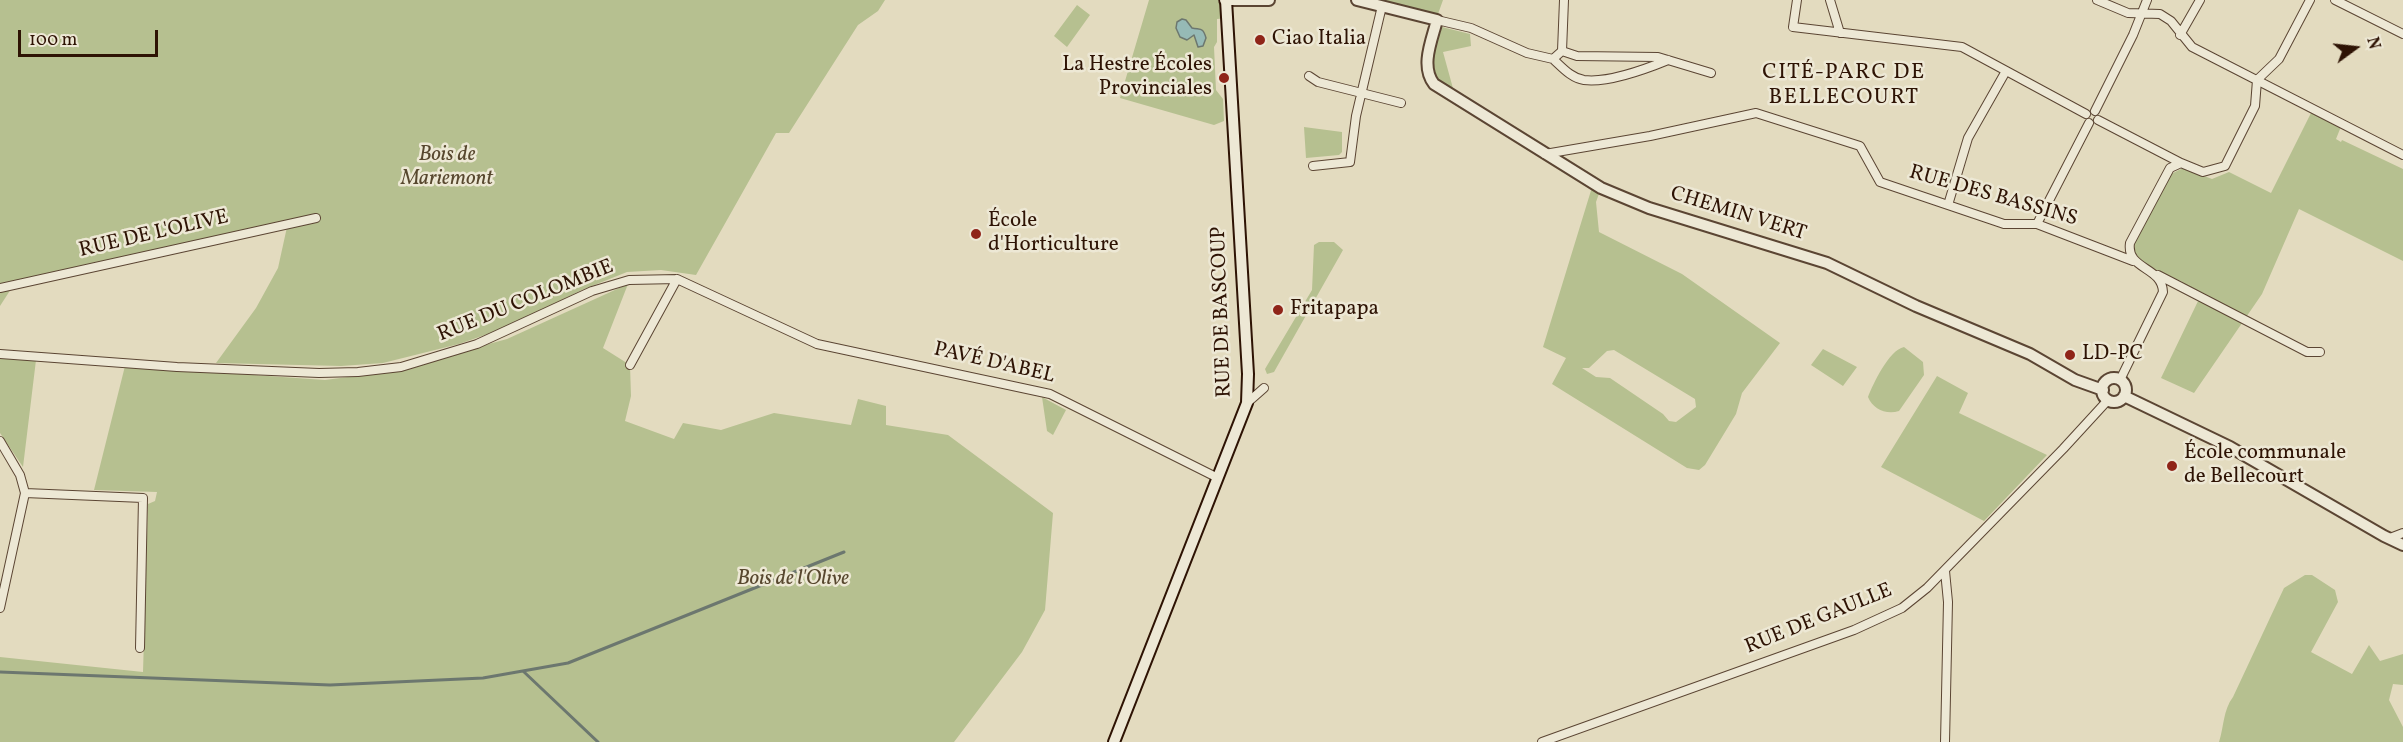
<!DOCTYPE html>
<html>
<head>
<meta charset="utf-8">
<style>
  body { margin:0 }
  #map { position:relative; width:2403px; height:742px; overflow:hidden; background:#e3dbbf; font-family:Vollkorn,serif }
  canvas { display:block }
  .north { position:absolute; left:2325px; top:18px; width:60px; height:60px; -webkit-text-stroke:4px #ede8d5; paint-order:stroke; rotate:75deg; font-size:16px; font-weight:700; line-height:24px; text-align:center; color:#2e1304 }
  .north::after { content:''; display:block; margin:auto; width:21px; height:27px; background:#2e1304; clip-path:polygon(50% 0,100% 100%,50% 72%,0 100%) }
  .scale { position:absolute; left:18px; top:30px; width:140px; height:27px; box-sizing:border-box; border:3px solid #2e1304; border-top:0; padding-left:8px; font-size:18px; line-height:21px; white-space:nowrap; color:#2e1304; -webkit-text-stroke:4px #ede8d5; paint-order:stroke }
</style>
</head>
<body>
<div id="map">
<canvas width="2403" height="742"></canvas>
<div class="north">N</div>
<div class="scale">100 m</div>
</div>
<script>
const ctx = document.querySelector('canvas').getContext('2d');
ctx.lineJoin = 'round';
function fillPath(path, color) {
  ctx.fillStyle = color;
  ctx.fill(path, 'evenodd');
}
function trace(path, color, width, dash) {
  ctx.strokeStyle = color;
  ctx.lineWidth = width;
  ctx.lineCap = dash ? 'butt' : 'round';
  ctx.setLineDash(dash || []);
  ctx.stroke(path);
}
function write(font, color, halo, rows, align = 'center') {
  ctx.font = font + ' Vollkorn,serif';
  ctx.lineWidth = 5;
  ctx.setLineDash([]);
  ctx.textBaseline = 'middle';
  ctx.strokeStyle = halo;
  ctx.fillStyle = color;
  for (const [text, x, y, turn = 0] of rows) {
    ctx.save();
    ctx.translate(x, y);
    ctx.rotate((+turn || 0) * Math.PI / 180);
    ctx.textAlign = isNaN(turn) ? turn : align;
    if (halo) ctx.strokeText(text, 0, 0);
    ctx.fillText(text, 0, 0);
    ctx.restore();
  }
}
fillPath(new Path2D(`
  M0 0H885L878 11 858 25 789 133H776L696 275 661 270 627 272 582 290 505 328 459 344 383 363 341 366 216 363 256 308 278 268 287 227 11 289 0 306Z
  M1149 0H1226L1227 18 1217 19V42L1214 47 1216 90 1223 99 1224 121 1214 125 1120 98Z
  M1377 0H1443L1438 14Z
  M1077 5 1090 15 1067 47 1054 36Z
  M1442 27 1470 34 1471 46 1443 52 1454 92 1436 79 1431 61Z
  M2313 109 2342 124 2336 139 2341 142 2342 140 2403 169V261L2299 209 2262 294 2194 393 2161 378 2200 297 2181 281 2154 273 2137 264 2131 245 2169 175 2183 168 2212 179 2229 172 2271 193Z
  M1304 127 1342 132V152L1339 155 1306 158Z
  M1593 184 1601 188 1596 202 1599 232 1682 274 1780 343 1742 393 1736 414 1705 465 1699 470 1687 468 1552 384 1566 358 1543 347ZM1614 350 1695 399 1696 407 1676 422 1669 421 1663 414 1610 378 1596 377 1582 368H1589L1607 351Z
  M1319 242H1334L1343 250 1274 372 1267 374 1265 369 1312 290 1314 245Z
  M628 284 603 348 630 365 631 396 625 421 674 439 683 423 721 430 774 413 851 425 858 399 886 406V425L948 435 1053 513 1045 610 1022 652 954 742H0V657L143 672 148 504 155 501 157 492 94 490 125 366 325 380 386 372 507 339Z
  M1904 347 1923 362 1924 375 1899 411C1886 415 1873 409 1868 397 1873 384 1889 350 1904 347Z
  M1823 349 1857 367 1843 386 1811 365Z
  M0 357 36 360 23 467 0 433Z
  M1937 376 1968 393 1959 413 2047 455 1984 521 1881 467Z
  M1042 397 1066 410 1053 435 1047 431Z
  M2305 575H2312L2335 590 2338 602 2311 652 2352 674 2369 645 2380 661 2403 654V685L2393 684 2389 700 2403 727V742H2219C2224 727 2223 710 2233 697L2284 588Z`), '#b6c090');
const water = new Path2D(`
  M1182 19 1186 20 1192 28C1201 30 1203 27 1206 38L1203 46 1198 47 1194 35 1187 40 1180 37 1176 28 1177 22Z`);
fillPath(water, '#96bab6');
trace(water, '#6c776f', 1.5);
trace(new Path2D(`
  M523 671 598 742
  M0 672 330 685 483 678 568 663 844 552`), '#6c776f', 3);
const minor = new Path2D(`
  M1797 0 1793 27 1962 47 2086 114
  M1830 0 1840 33
  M2097 0 2128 13 2160 14 2171 21 2192 47 2403 155
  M2335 0 2403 34
  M1437 20 1471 28 1527 53 1553 59 1562 51 1564 0
  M2180 35 2200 0
  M1562 51 1577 56 1658 57 1711 73
  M1553 59C1562 67 1571 78 1584 80 1607 83 1646 69 1668 60
  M1309 76 1318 82 1401 103
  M2095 111 2133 35 2147 0
  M2098 120 2181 163
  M1545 154 1650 136 1756 113 1860 146 1880 182 2004 224H2037L2133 261
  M1313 166 1350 162 1356 116 1382 6
  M1948 205 1968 138 2006 71
  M2037 224 2089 123
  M2158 275 2307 352H2320
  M0 288 316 218
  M0 354 177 367 319 373 358 372 401 367 477 344 592 291 629 280 677 279 817 344 1050 394 1218 478
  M630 365 677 279
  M2120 380 2163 292C2162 266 2126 270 2130 243L2170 168 2181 163 2203 172 2225 166 2255 106 2257 80 2279 59 2310 0
  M1247 403 1264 388
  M0 441 20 475 25 493 0 608
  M25 493 143 498 140 648
  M2390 538 2403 533
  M1542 742 1854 630 1902 608 1927 588 2063 449 2108 400
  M1945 742 1948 602 1945 571`);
const tertiary = new Path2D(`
  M1225 0H1269
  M1357 0 1437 20C1432 40 1420 66 1434 84L1601 188 1649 208 1827 263 1916 306 2030 354 2075 380 2103 390
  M2102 390a12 12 0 1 1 24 0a12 12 0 1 1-24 0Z
  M2124 396 2230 447 2384 536 2403 545`);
const secondary = new Path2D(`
  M1114 742 1247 403 1248 374 1226 0`);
trace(minor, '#5b4533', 10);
trace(tertiary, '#5b4533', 14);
trace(secondary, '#2e1304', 14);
trace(minor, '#ede8d5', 8);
trace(tertiary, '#ede8d5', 10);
trace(secondary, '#ede8d5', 10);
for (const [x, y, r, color] of [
  [1260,40,6,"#8f2418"],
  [1224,78,6,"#8f2418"],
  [976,234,6,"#8f2418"],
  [1278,310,6,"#8f2418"],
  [2070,355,6,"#8f2418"],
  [2172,466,6,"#8f2418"]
]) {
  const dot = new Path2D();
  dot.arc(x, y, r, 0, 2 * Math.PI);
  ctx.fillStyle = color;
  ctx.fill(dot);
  trace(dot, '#ede8d5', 2);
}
write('21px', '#2e1304', '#ede8d5', [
  ["Ciao Italia",1272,40],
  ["La Hestre Écoles",1212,66,"right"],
  ["Provinciales",1212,90,"right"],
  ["École",988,222],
  ["d'Horticulture",988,246],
  ["Fritapapa",1290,310],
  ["LD-PC",2082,355],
  ["École communale",2184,454],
  ["de Bellecourt",2184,478]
], 'left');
write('italic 21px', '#57472e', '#ede8d5', [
  ["Bois de",447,156],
  ["Mariemont",447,180],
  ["Bois de l'Olive",793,580]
]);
write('21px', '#2e1304', '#ede8d5', [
  ["RUE DES BASSINS",1993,197,16],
  ["CHEMIN VERT",1738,215,17],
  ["RUE DE L'OLIVE",154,235,-13],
  ["RUE DU COLOMBIE",526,302,-22],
  ["RUE DE BASCOUP",1223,312,-92],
  ["PAVÉ D'ABEL",994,364,13],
  ["RUE DE GAULLE",1819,620,-22]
]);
ctx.letterSpacing = '1.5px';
write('22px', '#2e1304', '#ede8d5', [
  ["CITÉ-PARC DE",1844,74],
  ["BELLECOURT",1844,99]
]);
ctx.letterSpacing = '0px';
</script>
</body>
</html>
